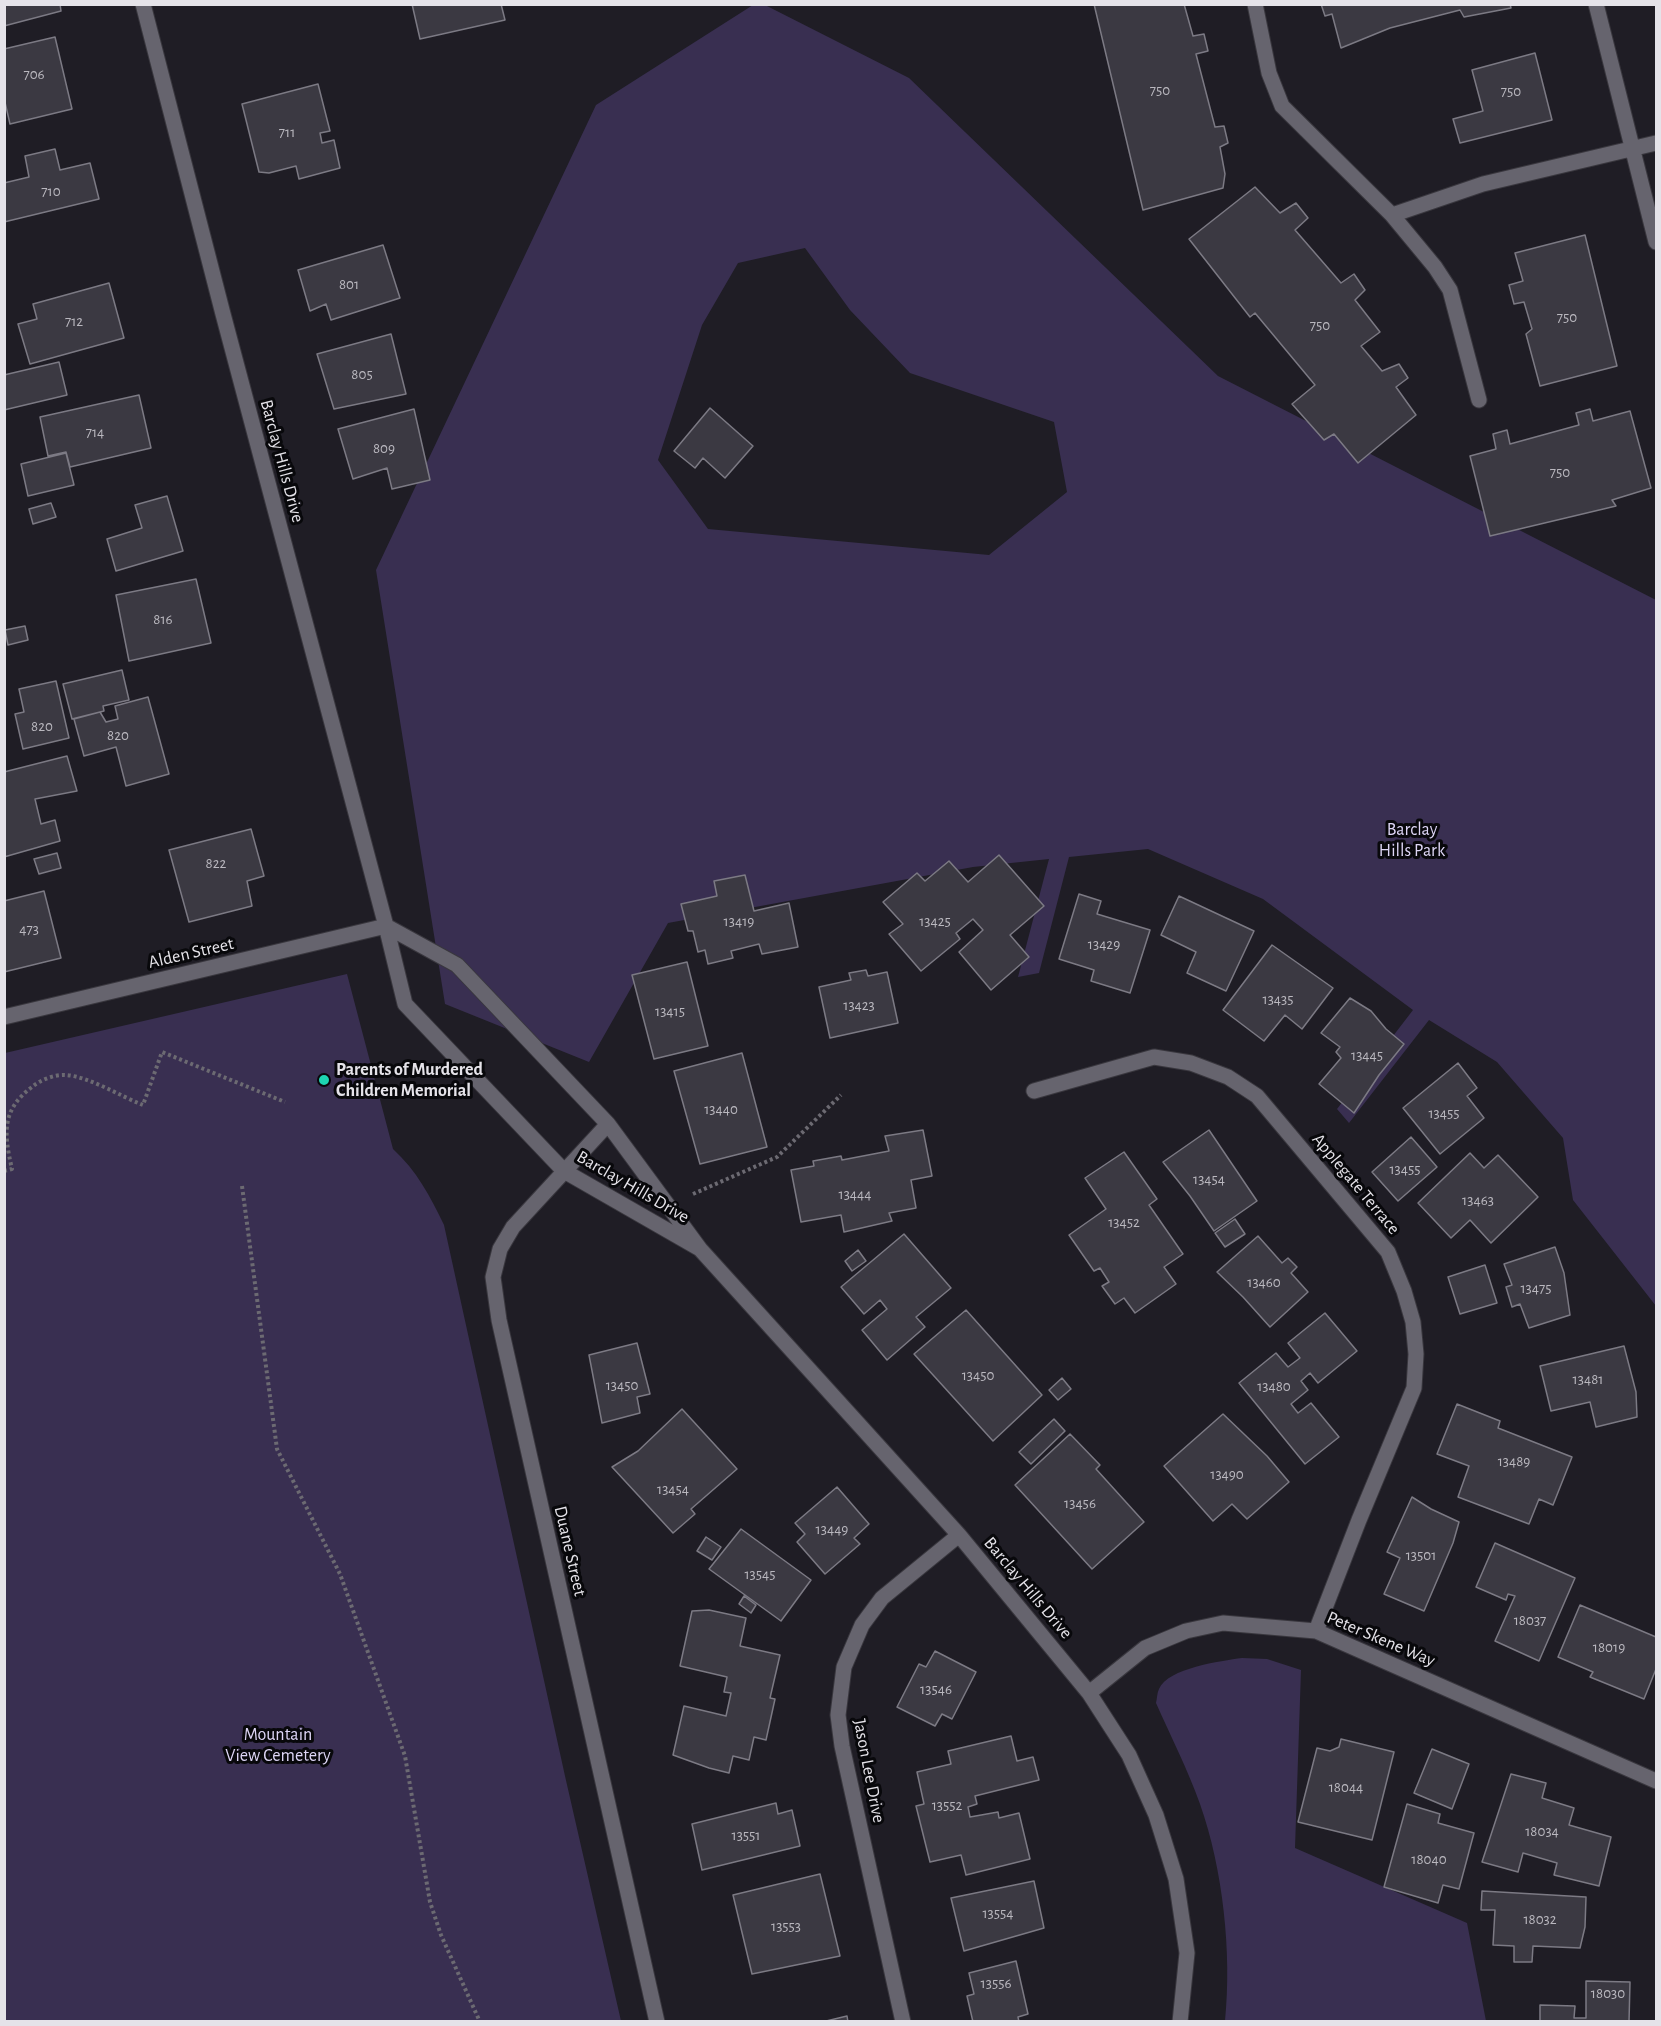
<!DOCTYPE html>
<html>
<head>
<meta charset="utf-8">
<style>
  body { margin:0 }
  #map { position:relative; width:1661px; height:2026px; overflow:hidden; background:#1f1d25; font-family:"Alegreya Sans",sans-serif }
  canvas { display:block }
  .frame { position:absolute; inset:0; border:6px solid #e5e3e9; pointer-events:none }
</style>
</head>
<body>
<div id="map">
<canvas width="1661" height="2026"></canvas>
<div class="frame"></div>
</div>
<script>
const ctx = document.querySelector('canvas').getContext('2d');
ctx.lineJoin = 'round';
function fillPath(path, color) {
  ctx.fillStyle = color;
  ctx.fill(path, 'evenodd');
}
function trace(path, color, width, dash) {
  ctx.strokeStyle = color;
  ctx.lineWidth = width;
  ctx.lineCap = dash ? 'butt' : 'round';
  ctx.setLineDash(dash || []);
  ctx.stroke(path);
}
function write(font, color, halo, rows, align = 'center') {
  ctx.font = font + ' "Alegreya Sans",sans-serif';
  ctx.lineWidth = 6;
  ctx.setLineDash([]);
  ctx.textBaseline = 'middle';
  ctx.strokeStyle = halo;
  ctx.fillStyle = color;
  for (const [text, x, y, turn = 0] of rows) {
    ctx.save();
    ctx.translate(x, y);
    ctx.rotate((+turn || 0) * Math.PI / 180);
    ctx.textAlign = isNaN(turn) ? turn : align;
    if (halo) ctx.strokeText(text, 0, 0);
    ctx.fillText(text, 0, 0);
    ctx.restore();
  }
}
fillPath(new Path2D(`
  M753 5H765L909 78 1218 376 1656 600V1306L1573 1200 1563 1138 1497 1062 1429 1020 1349 1123 1337 1109 1413 1010 1263 899 1148 849 1069 857 1039 973 1018 977 1049 859 973 867 668 923 589 1062 445 1004 376 570 596 105ZM805 248 850 310 910 373 1054 422 1067 492 989 555 708 529 658 460 702 325 738 263Z
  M347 974 393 1149C417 1171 430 1196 444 1225L565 1776 621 2021H5V1053Z
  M1242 1658 1267 1659 1301 1670 1295 1848 1467 1923 1486 2021H1225C1232 1953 1223 1869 1200 1804 1188 1770 1171 1737 1156 1703 1157 1699 1157 1693 1159 1689 1168 1668 1221 1661 1242 1658Z`), '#392f51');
const building = new Path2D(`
  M4 4H60L61 11 4 26Z
  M412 4H501L505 20 420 39Z
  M1094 4H1184L1193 36 1204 34 1208 51 1196 54 1215 127 1224 126 1228 143 1220 147 1225 174 1223 188 1143 210Z
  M1321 4H1510L1511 8 1464 17 1460 10 1390 28 1341 48 1332 14 1325 16Z
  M55 37 72 109 10 124 4 98V49Z
  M1535 53 1552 120 1460 143 1453 119 1483 111 1472 70Z
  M318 84 330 131 320 133 322 143 334 140 340 168 299 179 296 166 269 173 259 172 242 104Z
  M55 149 60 170 90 163 99 199 4 222V183L29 177 25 156Z
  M1255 187 1280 213 1296 203 1308 218 1295 230 1341 283 1354 274 1365 290 1355 300 1380 332 1361 346 1382 371 1399 364 1408 378 1396 387 1416 415 1358 463 1334 434 1324 440 1292 404 1315 385 1255 313 1250 317 1189 239Z
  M1585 235 1617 366 1540 386 1526 334 1532 329 1524 302 1514 304 1509 285 1523 281 1515 253Z
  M383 245 400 298 331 320 326 304 310 311 298 270Z
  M109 283 124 338 30 364 18 324 37 319 33 304Z
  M391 334 406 394 334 409 317 354Z
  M59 362 67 395 4 410V375Z
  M139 395 151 448 70 467 66 452 48 456 40 417Z
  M710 408 753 446 725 478 703 458 695 468 674 451Z
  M414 409 430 480 392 489 387 468 353 479 338 429Z
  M1590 409 1593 421 1630 411 1651 488 1612 500 1616 506 1490 536 1470 456 1496 449 1493 434 1507 430 1510 444 1579 425 1576 413Z
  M66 453 74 485 28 496 21 464Z
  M167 496 183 551 116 571 107 539 142 528 135 505Z
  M51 503 56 517 33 524 29 509Z
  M196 579 211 643 129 661 116 595Z
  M25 626 28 640 8 645 5 630Z
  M122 670 129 700 103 706 104 711 72 719 63 684Z
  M56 681 69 738 23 749 15 714 24 712 19 689Z
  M148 697 169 774 126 786 116 747 84 756 74 719 100 712 106 722 118 719 115 706Z
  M67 756 77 791 35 799 41 824 55 820 60 841 4 857V772Z
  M251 829 264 876 247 881 252 906 189 922 169 850Z
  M57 853 61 868 39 874 34 859Z
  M999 855 1044 906 1010 935 1029 957 991 990 959 952 983 930 973 919 956 933 960 939 921 971 889 934 903 924 883 902 917 873 925 881 949 861 968 882Z
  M745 875 754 911 789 903 798 947 762 954 759 944 731 951 733 958 708 964 705 950 698 952 693 931H688L681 904 717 896 714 881Z
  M44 891 61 958 4 972V901Z
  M1079 894 1101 901 1097 914 1150 930 1130 993 1091 981 1094 970 1059 959Z
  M1179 896 1254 931 1226 991 1187 973 1196 952 1161 935Z
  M1272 945 1333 988 1302 1029 1285 1015 1264 1041 1223 1010Z
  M687 962 708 1046 654 1059 632 975Z
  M866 970 868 976 887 972 898 1023 830 1038 819 987 851 980 849 973Z
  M1350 998 1371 1011 1386 1029 1404 1044 1379 1075 1354 1113 1319 1084 1341 1058 1336 1052 1340 1047 1321 1033Z
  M742 1053 767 1147 700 1164 674 1071Z
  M1458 1063 1477 1088 1467 1096 1484 1118 1440 1154 1403 1108Z
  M923 1130 932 1176 911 1180 916 1208 889 1213 892 1221 844 1232 841 1215 801 1222 791 1170 814 1166 813 1161 841 1156 842 1160 889 1151 885 1136Z
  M1209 1130 1257 1201 1214 1231 1190 1196 1163 1162Z
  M1411 1137 1437 1167 1398 1201 1372 1172Z
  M1124 1152 1157 1199 1149 1205 1183 1254 1164 1267 1176 1284 1135 1313 1124 1298 1115 1304 1102 1286 1109 1282 1100 1268 1094 1271 1069 1235 1106 1209 1085 1178Z
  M1470 1153 1484 1168 1498 1155 1538 1197 1491 1243 1470 1220 1451 1238 1418 1203Z
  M1235 1219 1245 1234 1225 1247 1215 1233Z
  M904 1234 951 1288 916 1317 925 1327 887 1360 862 1330 887 1309 880 1300 864 1314 841 1287Z
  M1258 1236 1282 1263 1288 1258 1297 1267 1291 1273 1308 1292 1270 1327 1243 1297 1217 1272Z
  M1555 1247 1564 1273 1570 1315 1529 1328 1520 1304 1512 1307 1506 1287 1512 1285 1504 1264Z
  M858 1250 866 1261 852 1271 845 1261Z
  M1485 1265 1497 1303 1460 1314 1448 1277Z
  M966 1310 1042 1395 993 1441 914 1354Z
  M1325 1313 1357 1351 1318 1383 1310 1373 1301 1381 1308 1390 1291 1404 1298 1413 1311 1403 1339 1437 1305 1464 1239 1383 1276 1353 1288 1367 1300 1358 1288 1343Z
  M637 1343 650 1394 637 1397 640 1413 602 1423 589 1355Z
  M1624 1346 1636 1392 1637 1417 1596 1427 1590 1402 1551 1411 1540 1366Z
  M1062 1378 1071 1389 1058 1400 1049 1390Z
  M1457 1404 1500 1421 1498 1428 1572 1457 1553 1505 1539 1499 1529 1524 1458 1497 1469 1466 1437 1454Z
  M682 1409 737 1469 691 1509 695 1514 673 1533 612 1467 638 1451Z
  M1223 1414 1267 1456 1289 1482 1247 1519 1232 1504 1213 1521 1164 1466Z
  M1054 1419 1065 1431 1031 1464 1019 1452Z
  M1070 1434 1100 1465 1096 1469 1144 1522 1092 1569 1015 1485Z
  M837 1487 869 1524 854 1538 860 1544 825 1574 797 1542 805 1534 795 1523Z
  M1412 1497 1431 1509 1459 1522 1453 1543 1424 1611 1384 1594 1400 1558 1387 1552Z
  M741 1529 811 1580 781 1621 709 1569Z
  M706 1537 721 1547 712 1560 697 1551Z
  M1495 1543 1575 1578 1539 1661 1495 1641 1515 1596 1508 1594 1506 1600 1476 1587Z
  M744 1596 756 1605 751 1613 739 1604Z
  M1580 1605 1656 1637V1669L1644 1699 1590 1677 1593 1672 1558 1657Z
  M709 1610 746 1618 740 1646 780 1655 770 1698 775 1699 766 1740 754 1737 749 1760 733 1756 729 1773 709 1768 673 1755 684 1706 726 1716 731 1693 724 1692 727 1677 680 1666 692 1611Z
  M935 1651 976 1672 952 1719 942 1714 935 1726 897 1707 919 1664 926 1667Z
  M1011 1736 1017 1761 1033 1757 1039 1780 975 1796 977 1804 968 1807 970 1817 998 1812 999 1818 1019 1813 1030 1859 966 1875 961 1855 930 1862 916 1806 924 1804 917 1772 951 1764 948 1751Z
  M1341 1739 1394 1752 1372 1840 1298 1822 1317 1748 1330 1751 1339 1747Z
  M1432 1749 1469 1764 1452 1809 1414 1793Z
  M1511 1774 1546 1783 1542 1798 1574 1808 1569 1825 1611 1837 1599 1886 1554 1875 1557 1863 1523 1853 1518 1872 1482 1862Z
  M776 1803 778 1814 792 1810 800 1846 702 1870 692 1824Z
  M1407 1804 1440 1814 1438 1823 1474 1833 1459 1889 1443 1885 1438 1903 1384 1887Z
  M820 1874 840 1956 752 1974 733 1895Z
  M1034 1881 1044 1928 964 1951 951 1898Z
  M1482 1891 1586 1897 1585 1927 1580 1948 1533 1946 1532 1962H1514V1946L1493 1945 1495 1910H1481Z
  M1016 1961 1028 2014 1018 2017 1019 2022H973L967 1996 974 1994 969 1973Z
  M1586 1981 1630 1982 1629 2022H1540V2005L1575 2006 1574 2018H1586Z
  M847 2016 848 2022H822Z`);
fillPath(building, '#3b3942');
trace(building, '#7c7a84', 1.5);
const minor = new Path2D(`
  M1255 4 1269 73 1282 106 1392 215 1483 184 1656 143
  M1596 4 1656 242
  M1392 215 1435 267 1450 290 1479 400
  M386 926 457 965 608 1124 700 1249 564 1171 405 1004Z
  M4 1017 386 926 223 314 143 4
  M1034 1091 1154 1057 1191 1063 1228 1077 1257 1096 1388 1252 1404 1291 1413 1322 1416 1354 1414 1388 1359 1520 1316 1631
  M608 1124 513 1227 500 1249 493 1277 499 1320 657 2022
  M700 1249 959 1535 1089 1693 1129 1755 1156 1815 1176 1879 1187 1953 1180 2022
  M1089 1693 1145 1648 1186 1631 1223 1623 1316 1631 1656 1781
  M903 2022 842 1746 838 1715 844 1667 862 1625 882 1598 959 1535`);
trace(minor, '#39373e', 17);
trace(new Path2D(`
  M4 1171 12 1169C4 1134 1 1110 32 1087 40 1080 55 1074 66 1075 90 1077 120 1096 143 1105L162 1052 285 1102
  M242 1186 277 1449 340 1574 405 1756 430 1902 441 1935 480 2022
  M693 1194 777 1157 841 1095`), '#6c6a72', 4, [3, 3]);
trace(minor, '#66646e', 15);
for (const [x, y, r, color] of [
  [324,1080,6,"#1dd5b1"]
]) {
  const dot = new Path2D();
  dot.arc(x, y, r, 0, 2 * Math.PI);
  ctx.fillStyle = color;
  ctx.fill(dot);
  trace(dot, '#08080b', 2);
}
write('15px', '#bab8bf', null, [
  ["706",34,74],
  ["750",1160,90],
  ["750",1511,91],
  ["711",287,132],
  ["710",51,191],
  ["801",349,284],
  ["750",1567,317],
  ["712",74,321],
  ["750",1320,325],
  ["805",362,374],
  ["714",95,432],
  ["809",384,448],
  ["750",1560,472],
  ["816",163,619],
  ["820",42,726],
  ["820",118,735],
  ["822",216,863],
  ["13419",739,921],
  ["13425",935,921],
  ["473",29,929],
  ["13429",1104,944],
  ["13435",1278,999],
  ["13423",859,1005],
  ["13415",670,1011],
  ["13445",1367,1055],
  ["13440",721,1109],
  ["13455",1444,1113],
  ["13455",1405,1169],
  ["13454",1209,1179],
  ["13444",855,1194],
  ["13463",1478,1200],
  ["13452",1124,1222],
  ["13460",1264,1282],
  ["13475",1536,1288],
  ["13450",978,1375],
  ["13481",1588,1379],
  ["13450",622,1385],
  ["13480",1274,1386],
  ["13489",1514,1461],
  ["13490",1227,1474],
  ["13454",673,1489],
  ["13456",1080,1503],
  ["13449",832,1529],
  ["13501",1421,1555],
  ["13545",760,1574],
  ["18037",1530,1620],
  ["18019",1609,1647],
  ["13546",936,1689],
  ["18044",1346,1787],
  ["13552",947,1805],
  ["18034",1542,1831],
  ["13551",746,1835],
  ["18040",1429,1859],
  ["13554",998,1913],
  ["18032",1540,1919],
  ["13553",786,1926],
  ["13556",996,1983],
  ["18030",1608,1993]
]);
write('18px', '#e5e3e9', '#08080b', [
  ["Barclay Hills Drive",282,461,75],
  ["Alden Street",191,953,-13],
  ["Applegate Terrace",1356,1184,50],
  ["Barclay Hills Drive",633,1187,30],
  ["Duane Street",570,1551,77],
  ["Barclay Hills Drive",1028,1588,50],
  ["Peter Skene Way",1381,1639,23],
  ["Jason Lee Drive",869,1771,79]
]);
write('18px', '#ded6f6', '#08080b', [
  ["Barclay",1412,830],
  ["Hills Park",1412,851],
  ["Mountain",278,1735],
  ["View Cemetery",278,1756]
]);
write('bold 18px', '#e5e3e9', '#08080b', [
  ["Parents of Murdered",336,1070],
  ["Children Memorial",336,1091]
], 'left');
</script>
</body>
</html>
